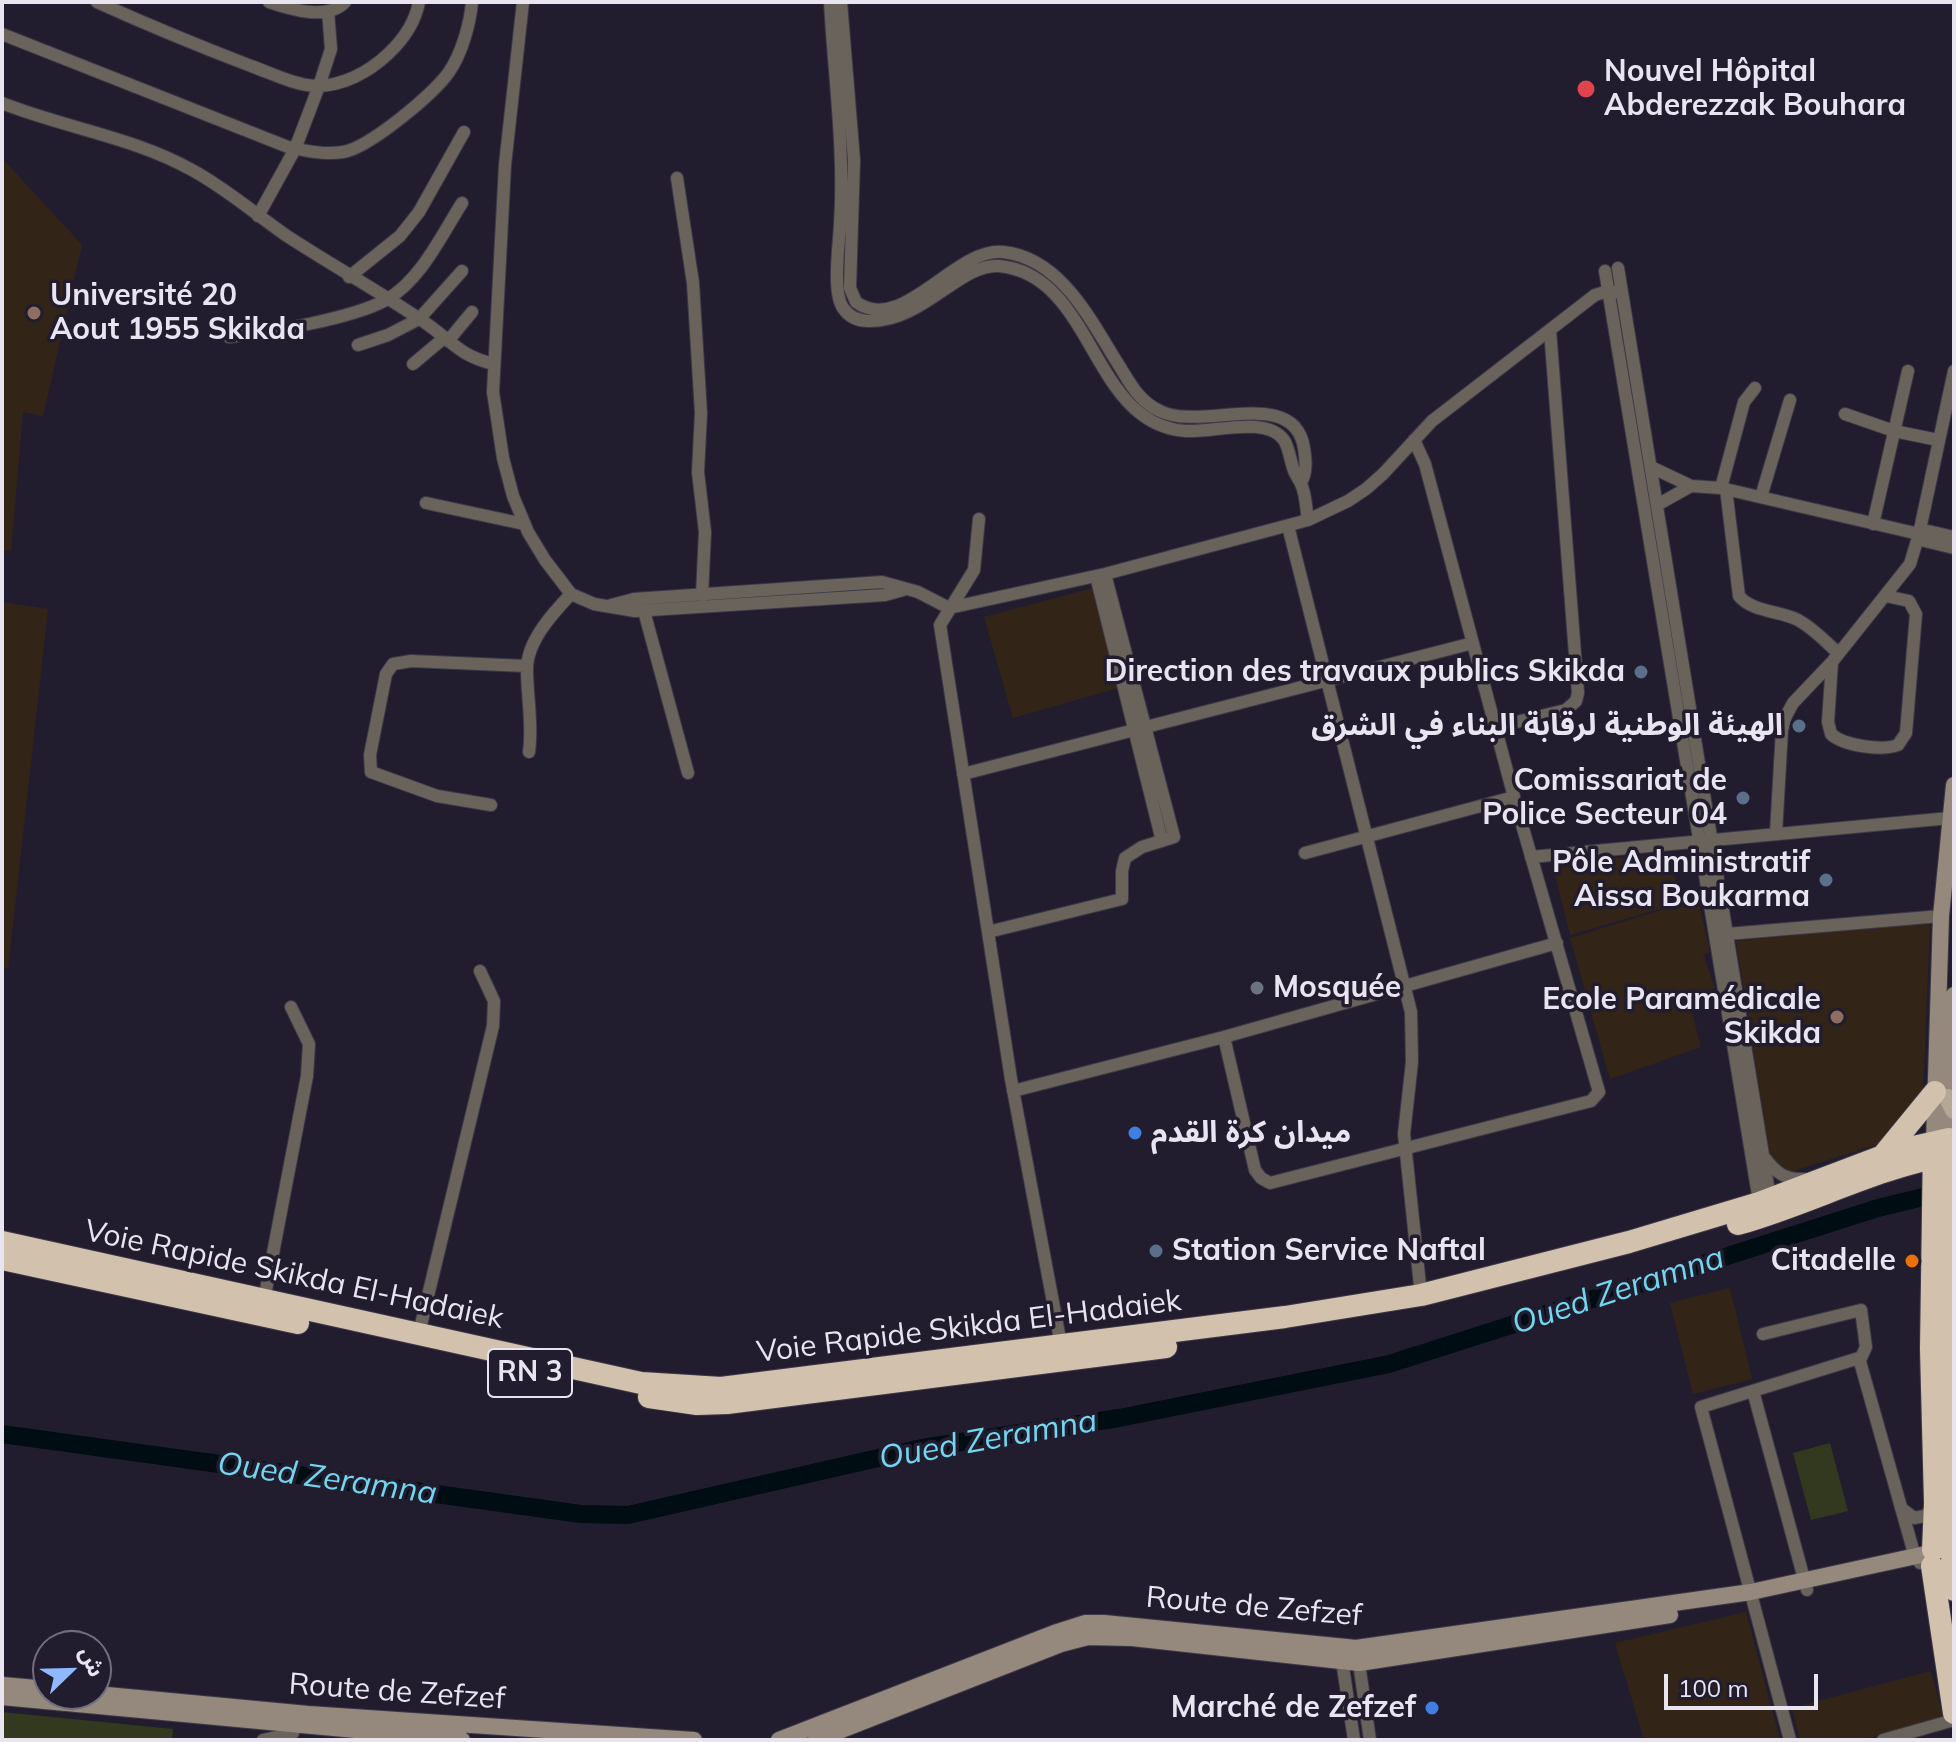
<!DOCTYPE html>
<html>
<head>
<meta charset="utf-8">
<style>
  body { margin:0 }
  #map { position:relative; width:1956px; height:1742px; overflow:hidden; background:#221d2e; font-family:Mulish,"Noto Sans Arabic",sans-serif }
  canvas { display:block }
  .frame { position:absolute; inset:0; border:4px solid #e8e5f1; pointer-events:none }
  .north { position:absolute; left:32px; top:1630px; width:80px; height:80px; box-sizing:border-box; background:#221d2e; border:2px solid #716d7c; border-radius:50%; rotate:67deg; font-size:22px; font-weight:700; line-height:32px; text-align:center; color:#e8e5f1 }
  .north::after { content:''; display:block; margin:auto; width:28px; height:36px; background:#90b8fd; clip-path:polygon(50% 0,100% 100%,50% 72%,0 100%) }
  .scale { position:absolute; left:1664px; top:1674px; width:154px; height:36px; box-sizing:border-box; border:4px solid #e8e5f1; border-top:0; padding-left:10px; font-size:24px; line-height:28px; white-space:nowrap; color:#e8e5f1; -webkit-text-stroke:6px #221d2e; paint-order:stroke }
</style>
</head>
<body>
<div id="map">
<canvas width="1956" height="1742"></canvas>
<div class="frame"></div>
<div class="north">ش</div>
<div class="scale">100 m</div>
</div>
<script>
const ctx = document.querySelector('canvas').getContext('2d');
ctx.lineJoin = 'round';
function fillPath(path, color) {
  ctx.fillStyle = color;
  ctx.fill(path, 'evenodd');
}
function trace(path, color, width, dash) {
  ctx.strokeStyle = color;
  ctx.lineWidth = width;
  ctx.lineCap = dash ? 'butt' : 'round';
  ctx.setLineDash(dash || []);
  ctx.stroke(path);
}
function write(font, color, halo, rows, align = 'center') {
  ctx.font = font + ' Mulish,"Noto Sans Arabic",sans-serif';
  ctx.lineWidth = 7;
  ctx.setLineDash([]);
  ctx.textBaseline = 'middle';
  ctx.strokeStyle = halo;
  ctx.fillStyle = color;
  for (const [text, x, y, turn = 0] of rows) {
    ctx.save();
    ctx.translate(x, y);
    ctx.rotate((+turn || 0) * Math.PI / 180);
    ctx.textAlign = isNaN(turn) ? turn : align;
    if (halo) ctx.strokeText(text, 0, 0);
    ctx.fillText(text, 0, 0);
    ctx.restore();
  }
}
fillPath(new Path2D(`
  M2 158 82 245 43 416 23 412 11 551 2 550Z
  M1093 588 1118 688 1013 718 984 617Z
  M2 602 48 609 8 969 2 968Z
  M1672 854 1679 903 1570 935 1552 863Z
  M1698 899 1710 952 1703 954 1715 988 1688 997 1701 1047 1610 1079 1570 938Z
  M1930 922 1923 1094 1891 1140 1790 1172 1770 1156 1736 941Z
  M1730 1288 1752 1379 1693 1394 1670 1303Z
  M1746 1612 1780 1740H1644L1615 1643Z
  M1931 1671 1943 1717 1863 1740H1800L1792 1708Z`), '#322518');
fillPath(new Path2D(`
  M1830 1443 1848 1511 1811 1520 1793 1453Z
  M2 1712 173 1729 172 1740H2Z`), '#33391e');
trace(new Path2D(`
  M2 1434 581 1514 628 1515 922 1448 1119 1418 1389 1364 1878 1208 1944 1192`), '#000d12', 18);
const street = new Path2D(`
  M97 2C148 25 199 46 251 66 271 73 294 85 316 86 343 86 369 72 388 54 403 40 415 23 419 2
  M269 2C290 9 327 21 345 2
  M523 2 505 165 493 392 503 458 513 496 528 532 545 560 571 594 594 604 635 611 885 595 903 590
  M830 2C834 76 845 151 840 225 839 245 832 292 843 308 849 317 858 321 869 321 923 322 960 263 999 266 1077 273 1089 375 1141 414 1154 424 1170 430 1186 431 1213 433 1266 415 1284 440 1289 448 1290 459 1293 468 1295 475 1299 479 1301 484 1306 494 1306 509 1308 520
  M841 2 854 160 850 288 856 302C902 336 955 247 1003 252 1062 258 1092 323 1120 367 1131 385 1140 402 1160 411 1201 432 1294 385 1304 448 1306 461 1307 472 1301 483
  M2 34 288 147C306 151 325 155 343 152 369 148 435 93 449 72 462 53 470 24 472 2
  M2 103C65 128 133 137 192 170 227 189 255 214 287 236 333 266 382 293 427 324 454 343 460 356 494 364
  M677 178 693 283 701 413 698 472 705 532 702 595
  M258 216 295 149 319 86 331 49 328 11
  M1618 268 1771 1204
  M1605 271 1760 1207
  M349 277 400 236 419 212 464 132
  M229 337C270 332 351 319 386 300 421 280 441 236 462 203
  M448 341 472 312
  M358 345 388 335 419 319 462 271
  M413 364 444 338
  M1845 414 1894 431 1938 440
  M1651 467 1691 486 1721 488 1919 534 1928 531 1954 537
  M1721 488 1744 402 1755 388
  M1726 489 1739 596C1752 612 1781 611 1798 620 1813 628 1826 642 1838 653
  M1761 497 1790 400
  M426 503 524 524
  M1657 505 1691 486
  M979 519 974 570 940 625 1011 1079 1062 1350
  M1873 524 1908 371
  M1288 526 1411 1012 1412 1062 1404 1134 1421 1295
  M1919 534 1925 541 1954 548
  M1096 576 1162 841
  M608 606 634 599 882 582 918 592 949 608 1105 574 1308 520 1348 501 1366 489 1383 474 1432 421 1595 295 1608 291 1622 293
  M644 611 688 773
  M1832 662 1828 722 1831 734C1844 746 1882 751 1898 745L1906 733 1916 614 1909 601 1886 596
  M1496 727 1566 710 1576 701 1578 693 1550 330
  M529 752C533 724 527 698 527 669 527 641 553 613 571 594
  M963 774 1473 643
  M491 805 437 796 371 772 370 755 386 674 393 664 411 661 526 666
  M1776 833 1782 730 1786 716 1793 703 1832 662 1910 564 1919 534 1954 371
  M1305 853 1514 797
  M1531 857 1950 818
  M988 932 1122 899V871L1125 858 1142 847 1174 837 1105 574
  M1727 934 1941 916
  M1224 1037 1255 1170 1261 1178 1270 1183 1591 1101 1599 1092 1514 797 1425 464 1414 440
  M1013 1091 1224 1037 1557 943
  M1764 1157C1776 1173 1785 1180 1805 1179
  M264 1300 307 1076 309 1044 291 1007
  M419 1333 493 1026 494 1001 480 971
  M1763 1334 1861 1310 1866 1347 1860 1360
  M1753 1391 1807 1590
  M1901 1508 1914 1518 1925 1516 1934 1507
  M1341 1654 1354 1740
  M1358 1656 1370 1740
  M263 1740 293 1733
  M1790 1740 1701 1407 1859 1358 1915 1557 1920 1563
  M1883 1740 1954 1720`);
const secondary = new Path2D(`
  M1949 1139 1948 1098 1954 995
  M1934 1141 1941 916 1954 785
  M2 1685 48 1689
  M96 1694 308 1714 694 1740
  M2 1697 462 1740
  M779 1740 1057 1632 1085 1623H1104L1356 1648 1751 1592 1930 1553
  M816 1740 1061 1644 1088 1637 1132 1638 1359 1663 1670 1615`);
const primary = new Path2D(`
  M1948 1098 1954 1110`);
const highway = new Path2D(`
  M1885 1153 1935 1092
  M1738 1224C1810 1204 1876 1167 1950 1155
  M2 1242 641 1383 721 1388 1285 1317 1421 1295 1629 1242 1759 1203 1896 1151 1949 1139 1947 1353 1950 1552
  M2 1259 298 1323
  M649 1397 697 1404 727 1403 1166 1347
  M1933 1550 1935 1503 1931 1349 1934 1143
  M1951 1564 1954 1590
  M1932 1566 1954 1713`);
trace(street, '#3e3949', 14);
trace(secondary, '#3e3949', 18);
trace(primary, '#3e3949', 20);
trace(highway, '#3e3949', 24);
trace(street, '#6a635b', 12);
trace(secondary, '#94897c', 16);
trace(primary, '#b4a796', 18);
trace(highway, '#d2c1ad', 22);
for (const [x, y, r, color] of [
  [1586,89,10,"#e0444e"],
  [34,313,8,"#8d6e63"],
  [1641,672,8,"#5c6f8a"],
  [1799,726,8,"#5c6f8a"],
  [1743,798,8,"#5c6f8a"],
  [1826,880,8,"#5c6f8a"],
  [1257,988,8,"#6b7280"],
  [1837,1017,8,"#8d6e63"],
  [1135,1133,8,"#3f7fe0"],
  [1156,1251,8,"#5c6f8a"],
  [1912,1261,8,"#e8710a"],
  [1432,1708,8,"#3f7fe0"]
]) {
  const dot = new Path2D();
  dot.arc(x, y, r, 0, 2 * Math.PI);
  ctx.fillStyle = color;
  ctx.fill(dot);
  trace(dot, '#221d2e', 3);
}
for (const [x, y, w] of [
  [530,1373,84]
]) {
  const box = new Path2D();
  box.roundRect(x - w / 2, y - 24, w, 48, 6);
  ctx.fillStyle = '#221d2e';
  ctx.fill(box);
  trace(box, '#e8e5f1', 2);
}
write('bold 28px', '#e8e5f1', null, [
  ["RN 3",530,1373]
]);
write('bold 30px', '#e8e5f1', '#221d2e', [
  ["Nouvel Hôpital",1604,72,"left"],
  ["Abderezzak Bouhara",1604,106,"left"],
  ["Université 20",50,296,"left"],
  ["Aout 1955 Skikda",50,330,"left"],
  ["Direction des travaux publics Skikda",1625,672],
  ["الهيئة الوطنية لرقابة البناء في الشرق",1783,726],
  ["Comissariat de",1727,781],
  ["Police Secteur 04",1727,815],
  ["Pôle Administratif",1810,863],
  ["Aissa Boukarma",1810,897],
  ["Mosquée",1273,988,"left"],
  ["Ecole Paramédicale",1821,1000],
  ["Skikda",1821,1034],
  ["ميدان كرة القدم",1151,1133,"left"],
  ["Station Service Naftal",1172,1251,"left"],
  ["Citadelle",1896,1261],
  ["Marché de Zefzef",1416,1708]
], 'right');
write('30px', '#e8e5f1', '#221d2e', [
  ["Voie Rapide Skikda El-Hadaiek",294,1275,12],
  ["Voie Rapide Skikda El-Hadaiek",969,1327,-7],
  ["Route de Zefzef",1254,1607,5],
  ["Route de Zefzef",397,1692,4]
]);
write('italic 32px', '#72d6ef', '#221d2e', [
  ["Oued Zeramna",1618,1291,-18],
  ["Oued Zeramna",988,1440,-10],
  ["Oued Zeramna",327,1479,8]
]);
</script>
</body>
</html>
